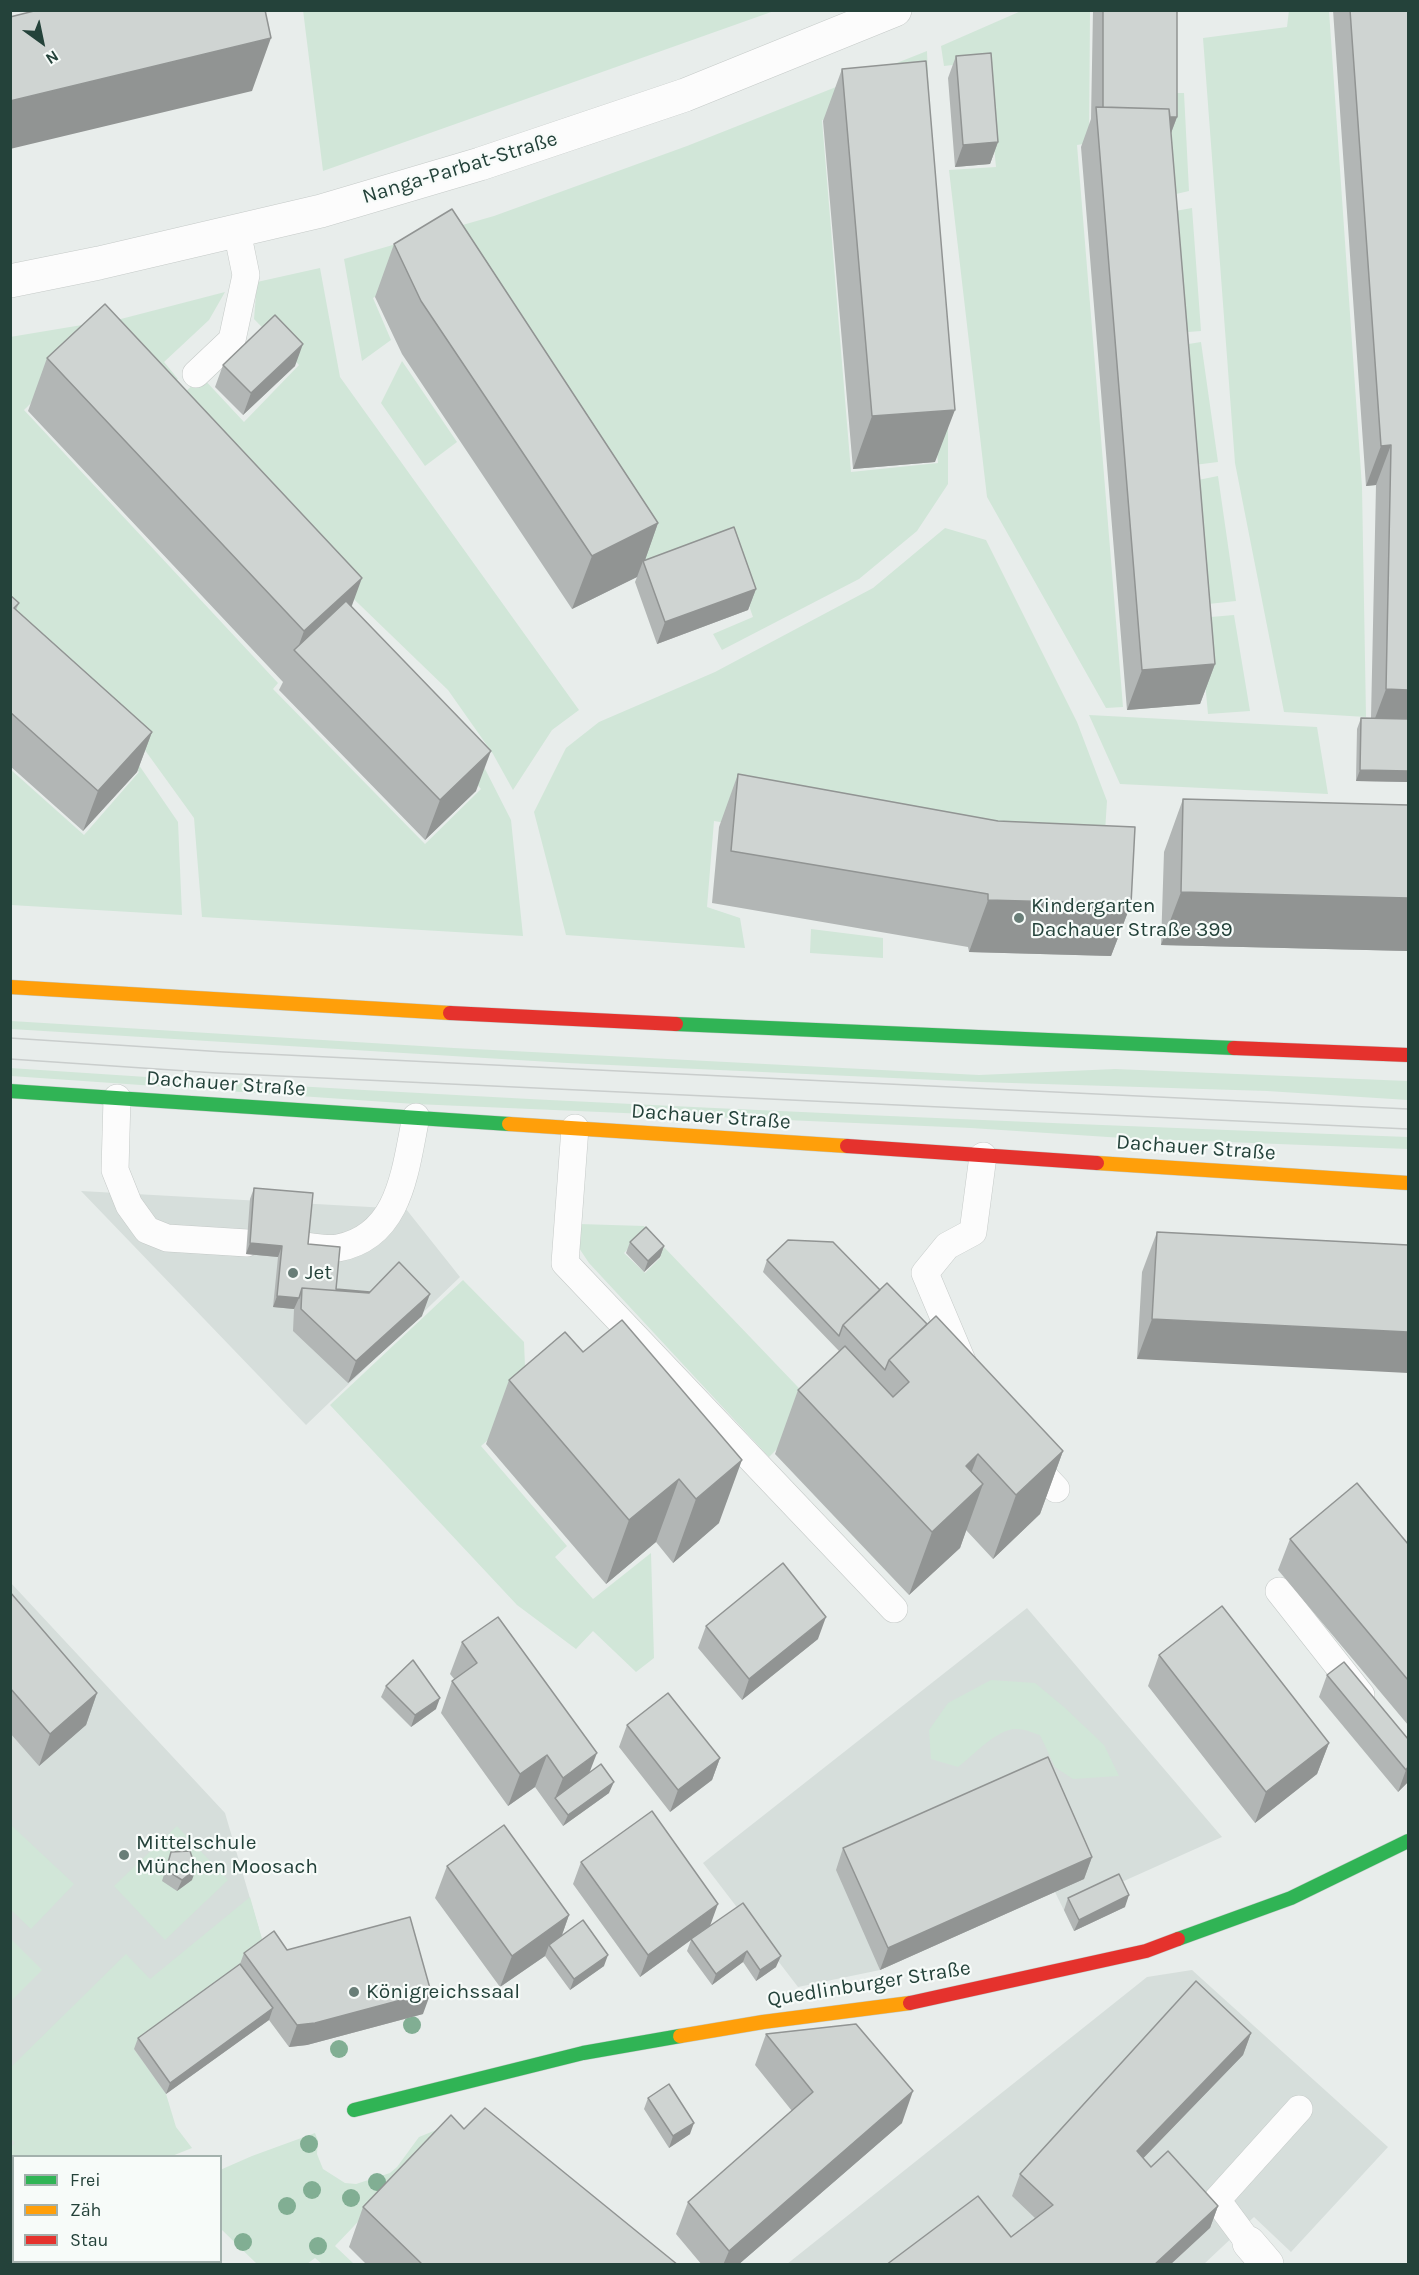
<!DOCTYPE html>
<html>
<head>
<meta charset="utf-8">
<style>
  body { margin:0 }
  #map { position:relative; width:1419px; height:2275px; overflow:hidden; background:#e8edeb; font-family:Karla,sans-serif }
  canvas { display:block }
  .frame { position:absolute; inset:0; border:12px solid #24423a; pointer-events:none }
  .legend { position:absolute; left:12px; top:2155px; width:210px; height:108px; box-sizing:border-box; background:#f7fbf9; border:2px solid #a3b1ad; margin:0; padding:8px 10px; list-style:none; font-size:18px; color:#24423a }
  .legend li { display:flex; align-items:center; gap:12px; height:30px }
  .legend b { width:30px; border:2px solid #a3b1ad }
  .north { position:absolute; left:12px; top:12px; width:60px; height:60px; -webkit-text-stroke:4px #f7fbf9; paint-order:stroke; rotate:147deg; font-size:16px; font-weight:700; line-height:24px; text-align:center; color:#24423a }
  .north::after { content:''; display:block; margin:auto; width:21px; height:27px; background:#24423a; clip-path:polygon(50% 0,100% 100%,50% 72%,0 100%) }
</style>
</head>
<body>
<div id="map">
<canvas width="1419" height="2275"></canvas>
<div class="frame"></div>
<ul class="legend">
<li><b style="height:8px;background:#30b455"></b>Frei</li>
<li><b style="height:8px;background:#ff9f0a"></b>Zäh</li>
<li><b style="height:8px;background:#e5322d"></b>Stau</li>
</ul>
<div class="north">N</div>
</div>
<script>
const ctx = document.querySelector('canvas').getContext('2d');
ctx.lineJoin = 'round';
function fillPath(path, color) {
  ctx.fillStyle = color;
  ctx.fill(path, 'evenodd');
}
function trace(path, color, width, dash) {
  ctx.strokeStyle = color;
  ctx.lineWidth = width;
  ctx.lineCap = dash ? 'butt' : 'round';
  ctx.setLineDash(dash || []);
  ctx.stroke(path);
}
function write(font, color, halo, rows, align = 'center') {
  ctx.font = font + ' Karla,sans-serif';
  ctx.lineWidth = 4.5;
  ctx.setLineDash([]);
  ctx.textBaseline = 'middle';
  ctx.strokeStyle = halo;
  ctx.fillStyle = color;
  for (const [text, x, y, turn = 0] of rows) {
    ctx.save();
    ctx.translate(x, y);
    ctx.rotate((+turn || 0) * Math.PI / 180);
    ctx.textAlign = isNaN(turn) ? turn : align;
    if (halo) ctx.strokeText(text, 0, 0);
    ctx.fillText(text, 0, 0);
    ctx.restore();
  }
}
fillPath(new Path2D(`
  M81 1191 406 1209 460 1277 306 1425Z
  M11 1583 225 1813 266 1953 134 2049 166 2094 14 2156 11 2210Z
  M1027 1608 1222 1837 1115 1885 1125 1907 1074 1931 1055 1892 880 1970 798 1987 703 1863Z
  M1192 1970 1388 2147 1291 2252 1254 2217 1204 2264H787L1147 1977Z`), '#d6dedb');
fillPath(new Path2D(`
  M303 10H774V11L323 171Z
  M1289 10 1329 11 1362 487 1366 717 1284 712 1235 463 1203 38 1287 27Z
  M1021 11H1090L1089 143 1077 145 1123 707 1106 708 987 497 949 170 996 167 986 61 944 66 941 46Z
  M927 51 933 196 908 112 822 120 851 472 938 463 931 390 948 389V484L917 531 859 579 722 650 713 634 753 617 727 543 641 574 434 260 373 298 391 340 362 361 344 259 494 216 687 146Z
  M1171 93H1184L1189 191 1163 197Z
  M1192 208 1201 331 1175 333 1164 213Z
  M320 268 340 377 579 710 552 730 513 790 493 754 448 690 273 521 168 407 202 377 244 422 299 365 254 319 257 282Z
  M225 292 209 320 164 362 178 379 158 394 117 320Z
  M100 322 85 350 24 410 278 683 273 689 425 844 481 789 447 747 482 763 511 820 523 936 202 917 194 818 121 717 11 610 10 337Z
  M1201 342 1218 462 1186 466 1176 346Z
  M402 361 457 442 425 466 381 403Z
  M1218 476 1236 601 1199 605 1188 482Z
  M945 528 986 540 1077 722 1107 801 1104 847 947 859 714 821 707 907 740 918 745 948 566 935 534 812 566 748 599 722 715 672 873 588Z
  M1234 615 1250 711 1208 714 1199 618Z
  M1089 715 1317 727 1328 794 1120 784Z
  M119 736 178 822 182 915 11 905 10 769 84 835 139 772 112 743Z
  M811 929 883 938V958L810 953Z
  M11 1021 454 1048 979 1075 1115 1069 1408 1081V1100L1267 1091 980 1082 567 1063 11 1029Z
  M10 1068C476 1100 942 1119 1408 1137V1149L1123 1138 971 1128 415 1104 11 1076Z
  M579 1224 644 1226 652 1236H641L624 1253 645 1273 661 1257 657 1252 663 1246 818 1408 769 1457 589 1263 577 1245Z
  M463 1280 524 1342 526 1392 522 1411 481 1446 567 1546 555 1557 593 1599 651 1553 654 1658 636 1672 593 1631 576 1649 517 1605 330 1405Z
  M991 1680 1035 1683 1064 1707 1104 1745 1119 1776 1073 1779 1055 1767 1040 1735C1033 1733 1025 1729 1017 1729 997 1728 973 1756 958 1767L931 1759 929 1730 948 1703Z
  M10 1824 74 1884 31 1929 11 1910Z
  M177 1826 228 1880 165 1940 114 1886Z
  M250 1897 266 1953 134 2049 166 2094 176 2127 192 2148 172 2156H14V2227L11 2228 10 2148 15 2143 11 2139V2067L126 1954 150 1979Z
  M11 1939 42 1970 11 2001Z
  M441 2128 428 2148 335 2246 354 2264H322L315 2258 307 2264H257L221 2229 220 2170 252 2156 315 2133 318 2141 317 2154 323 2169 345 2183 356 2184 390 2173 397 2167 419 2137Z
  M27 2262H154L151 2264H21Z`), '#d1e6d8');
const lane = new Path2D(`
  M196 374 232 340 246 275 237 231
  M117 1098 115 1170 129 1205 147 1230 167 1238 247 1243
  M575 1128 565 1263 894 1609
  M305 1246C315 1247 328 1250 338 1248 401 1236 405 1169 416 1117
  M963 1363 925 1273 947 1246 973 1232 983 1156
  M1026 1457 1056 1489
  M1279 1591 1361 1695
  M1249 2243 1217 2200 1299 2109`);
const street = new Path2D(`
  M10 281 99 263 321 211 480 164 685 95 895 10
  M1249 2243 1267 2264`);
const fast = new Path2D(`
  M676 1024 1234 1048
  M10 1091 509 1124
  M1178 1939 1291 1898 1408 1841
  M354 2110 583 2053 680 2036`);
const slow = new Path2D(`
  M10 987 450 1013
  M509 1124 847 1146
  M1097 1163 1408 1183
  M680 2036 763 2022 910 2003`);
const jam = new Path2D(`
  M450 1013 676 1024
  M1234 1048 1408 1055
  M847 1146 1097 1163
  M910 2003 1146 1951 1178 1939`);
trace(lane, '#c5cac8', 28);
trace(street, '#c5cac8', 34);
trace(fast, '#c3cbc8', 15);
trace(slow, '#c3cbc8', 15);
trace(jam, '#c3cbc8', 15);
trace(lane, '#fcfcfc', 27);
trace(street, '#fcfcfc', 33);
trace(fast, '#30b455', 14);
trace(slow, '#ff9f0a', 14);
trace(jam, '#e5322d', 14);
trace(new Path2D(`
  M10 1038 224 1052 1408 1109
  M10 1059 216 1073 1408 1129`), '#c9cdcc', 1.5);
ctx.fillStyle = '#81ae93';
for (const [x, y] of [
  [412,2025],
  [339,2049],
  [309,2144],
  [377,2182],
  [312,2190],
  [351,2198],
  [287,2206],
  [243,2242],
  [318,2246]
]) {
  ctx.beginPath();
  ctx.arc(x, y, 9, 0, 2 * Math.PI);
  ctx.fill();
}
fillPath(new Path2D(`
  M1093 10H1177V117L1171 133 1215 664 1200 704 1127 710 1081 147 1091 119Z
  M1333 10H1408V782L1356 781 1357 729 1361 718H1371L1376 485 1366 486Z
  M956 56 998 142 990 164 955 167 948 78Z
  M842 69 935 462 853 469 823 121Z
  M394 244 658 523 645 560 756 589 748 610 657 644 635 582 637 577 572 609 402 354 375 297Z
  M47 358 351 607 476 791 425 840 279 690 283 682 28 411Z
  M223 365 295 366 243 415 215 387Z
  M10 595 19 603 16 610 152 732 137 772 83 831 10 766Z
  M738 774 1131 904 1111 956 969 952 968 947 712 903 719 827Z
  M1183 799 1408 805V951L1161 945 1164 852Z
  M254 1188 308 1244 336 1289 422 1316 348 1383 293 1331 294 1309 273 1307 278 1257 246 1254 250 1199Z
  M1157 1232 1408 1245 1137 1359 1142 1272Z
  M630 1242 664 1246 660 1257 644 1272 626 1253Z
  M767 1260 880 1290 927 1324 1063 1451 1040 1514 993 1559 966 1530 960 1548 909 1595 775 1454 798 1390 839 1351 763 1272Z
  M583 1352 719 1523 673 1563 656 1542 606 1584 486 1444 509 1380Z
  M1290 1539 1408 1544V1725L1278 1570Z
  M10 1592 97 1693 86 1725 39 1766 10 1733Z
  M706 1626 818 1639 742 1700 698 1648Z
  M462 1642 589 1773 609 1793 563 1826 535 1787 508 1806 441 1713 452 1681 455 1680 450 1674Z
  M1159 1655 1329 1743 1317 1774 1255 1823 1148 1686Z
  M1327 1675 1408 1739V1782L1398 1792 1319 1697Z
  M386 1686 436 1709 411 1727 381 1697Z
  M627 1725 720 1758 712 1780 670 1812 619 1747Z
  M843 1848 1092 1857 1084 1879 880 1970 836 1870Z
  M171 1852 192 1880 177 1891 162 1881Z
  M581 1862 711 1926 776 1967 756 1981 743 1962 712 1985 687 1951 691 1940 640 1977 573 1884Z
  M447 1866 569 1915 562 1935 604 1966 570 1990 545 1956 500 1987 435 1898Z
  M1068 1898 1125 1907 1074 1931 1064 1910Z
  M287 1950 423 2014 307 2045 289 2047 269 2020 166 2094 134 2049 138 2038 240 1964 244 1953Z
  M1251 2033 1243 2055 1143 2158 1151 2167 1218 2206 1210 2228 1011 2237 1035 2218 1012 2196 1020 2174Z
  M766 2034 902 2123 738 2265H702L676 2234 688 2202 792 2111 755 2065Z
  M648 2098 690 2134 669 2148 644 2109Z
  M464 2129 678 2265H367L349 2247 363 2207Z`), '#b2b6b5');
fillPath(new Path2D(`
  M271 38 252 91 10 149V101Z
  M1103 115 1177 117 1165 149Z
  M998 142 990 164 955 167 963 145Z
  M303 344 295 366 243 415 251 393Z
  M955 410 935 462 853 469 872 416Z
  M1391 445 1376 485 1366 486 1381 446Z
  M658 523 644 563 643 561 637 577 572 609 592 556Z
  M362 578 343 630 296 653 304 631Z
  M756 589 748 610 657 644 665 622Z
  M1215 664 1200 704 1127 710 1142 670Z
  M1386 689 1408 690V730L1371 729Z
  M152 732 137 772 83 831 98 791Z
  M491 751 476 791 425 840 440 800Z
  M1360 770 1408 771V782L1356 781Z
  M1181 892 1408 898V951L1161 945Z
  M988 900 1131 904 1111 956 969 952Z
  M250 1243 282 1246 278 1257 246 1254Z
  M664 1246 660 1257 644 1272 648 1261Z
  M430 1294 422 1316 348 1383 356 1361Z
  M277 1296 299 1298 294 1309 273 1307Z
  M1152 1319 1408 1332V1373L1137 1359Z
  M1063 1451 1040 1514 993 1559 1016 1495Z
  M978 1454 959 1507 983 1484 960 1548 909 1595 932 1532 966 1466Z
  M742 1460 719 1523 673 1563 696 1499Z
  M679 1479 656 1542 606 1584 629 1520Z
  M826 1617 818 1639 742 1700 749 1679Z
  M97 1693 86 1725 39 1766 50 1734Z
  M440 1698 436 1709 411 1727 415 1715Z
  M1329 1743 1317 1774 1255 1823 1266 1792Z
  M597 1753 585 1784 555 1798 563 1778Z
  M547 1755 535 1787 508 1806 520 1774Z
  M720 1758 712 1780 670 1812 678 1790Z
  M1408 1767V1782L1398 1792 1406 1770Z
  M614 1782 609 1793 563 1826 568 1815Z
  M1092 1857 1084 1879 880 1970 888 1948Z
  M196 1869 192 1880 177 1891 182 1880Z
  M1129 1895 1125 1907 1074 1931 1079 1920Z
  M718 1904 710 1926 640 1977 648 1955Z
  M569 1915 558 1946 549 1945 545 1956 500 1987 512 1956Z
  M747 1951 743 1962 712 1985 716 1974Z
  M608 1955 604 1966 570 1990 574 1979Z
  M781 1956 776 1967 756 1981 760 1970Z
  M431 1992 423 2014 307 2045 289 2047 297 2025Z
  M273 2008 269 2020 166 2094 170 2083Z
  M1251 2033 1243 2055 1129 2173 1137 2151Z
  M913 2091 902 2123 738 2265H723L729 2251Z
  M694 2123 690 2134 669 2148 673 2136Z
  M1218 2206 1210 2228 1170 2265H1154Z`), '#919493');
const building = new Path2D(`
  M38 10H265L271 38 10 101V17Z
  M1103 10H1177V117H1170L1169 109 1103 107Z
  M1350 10H1408V690L1386 689 1391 445 1381 446Z
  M991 53 998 142 963 145 956 56Z
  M926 61 955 410 872 416 842 69Z
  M1096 107 1169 109 1215 664 1142 670Z
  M452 209 658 523 592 556 421 301 394 244Z
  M105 304 362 578 304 631 47 358Z
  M275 315 303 344 251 393 223 365Z
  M734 527 756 589 665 622 643 561Z
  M10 595 19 603 14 608 152 732 98 791 10 712Z
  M346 601 491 751 440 800 294 650Z
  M1361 718 1408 719V771L1360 770Z
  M738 774 998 821 1135 827 1131 904 988 900V894L731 851Z
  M1183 799 1408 805V898L1181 892Z
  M254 1188 313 1193 308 1244 340 1247 336 1289 370 1292 369 1293 302 1288 299 1298 277 1296 282 1246 250 1243Z
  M646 1227 664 1246 648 1261 630 1242Z
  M1157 1232 1408 1245V1332L1152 1319Z
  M788 1240 833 1242 880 1290 843 1325 839 1336 767 1260Z
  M399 1262 430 1294 356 1361 301 1309 302 1288 369 1293Z
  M887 1283 927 1324 889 1360 885 1370 843 1325Z
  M936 1316 1063 1451 1016 1495 978 1454 966 1466 983 1484 932 1532 798 1390 845 1346 893 1397 909 1382 889 1360Z
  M622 1320 742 1460 696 1499 679 1479 629 1520 509 1380 565 1332 583 1352Z
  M1357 1483 1408 1544V1680L1290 1539Z
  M783 1563 826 1617 749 1679 706 1626Z
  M10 1592 97 1693 50 1734 10 1688Z
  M1222 1606 1329 1743 1266 1792 1159 1655Z
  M498 1617 597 1753 563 1778 547 1755 520 1774 452 1681 477 1663 462 1642Z
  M413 1660 440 1698 415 1715 386 1686Z
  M1344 1662 1408 1739V1767L1406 1770 1327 1675Z
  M668 1693 720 1758 678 1790 627 1725Z
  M1048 1757 1092 1857 888 1948 843 1848Z
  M601 1764 614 1782 568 1815 555 1798Z
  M652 1811 718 1904 648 1955 581 1862Z
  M504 1825 569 1915 512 1956 447 1866Z
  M190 1851 196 1869 182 1880 166 1870 171 1852Z
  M1119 1874 1129 1895 1079 1920 1068 1898Z
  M743 1903 781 1956 760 1970 747 1951 716 1974 691 1939Z
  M410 1917 431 1992 315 2023 297 2025 244 1953 274 1931 287 1950Z
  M583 1920 608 1955 574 1979 549 1945Z
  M240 1964 273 2008 170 2083 138 2038Z
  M1196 1981 1251 2033 1137 2151 1151 2167 1168 2151 1218 2206 1154 2265H886L978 2196 1011 2237 1053 2205 1020 2174Z
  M856 2024 913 2091 729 2251 688 2202 813 2092 766 2034Z
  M669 2084 694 2123 673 2136 648 2098Z
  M485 2108 678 2265H423L363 2207 451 2115 464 2129Z`);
fillPath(building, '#cfd4d2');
trace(building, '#919493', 1.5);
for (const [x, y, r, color] of [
  [1019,918,6,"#697e78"],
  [293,1273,6,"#697e78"],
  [124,1855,6,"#697e78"],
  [354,1992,6,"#697e78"]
]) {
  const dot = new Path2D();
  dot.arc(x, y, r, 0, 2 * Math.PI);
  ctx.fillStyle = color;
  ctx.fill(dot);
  trace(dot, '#f7fbf9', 2);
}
write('21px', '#24423a', '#f7fbf9', [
  ["Nanga-Parbat-Straße",460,168,-17],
  ["Dachauer Straße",226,1084,4],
  ["Dachauer Straße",711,1117,4],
  ["Dachauer Straße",1196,1148,4],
  ["Quedlinburger Straße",869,1984,-9]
]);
write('21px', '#24423a', '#f7fbf9', [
  ["Kindergarten",1031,906],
  ["Dachauer Straße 399",1031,930],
  ["Jet",305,1273],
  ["Mittelschule",136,1843],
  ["München Moosach",136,1867],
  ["Königreichssaal",366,1992]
], 'left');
</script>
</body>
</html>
